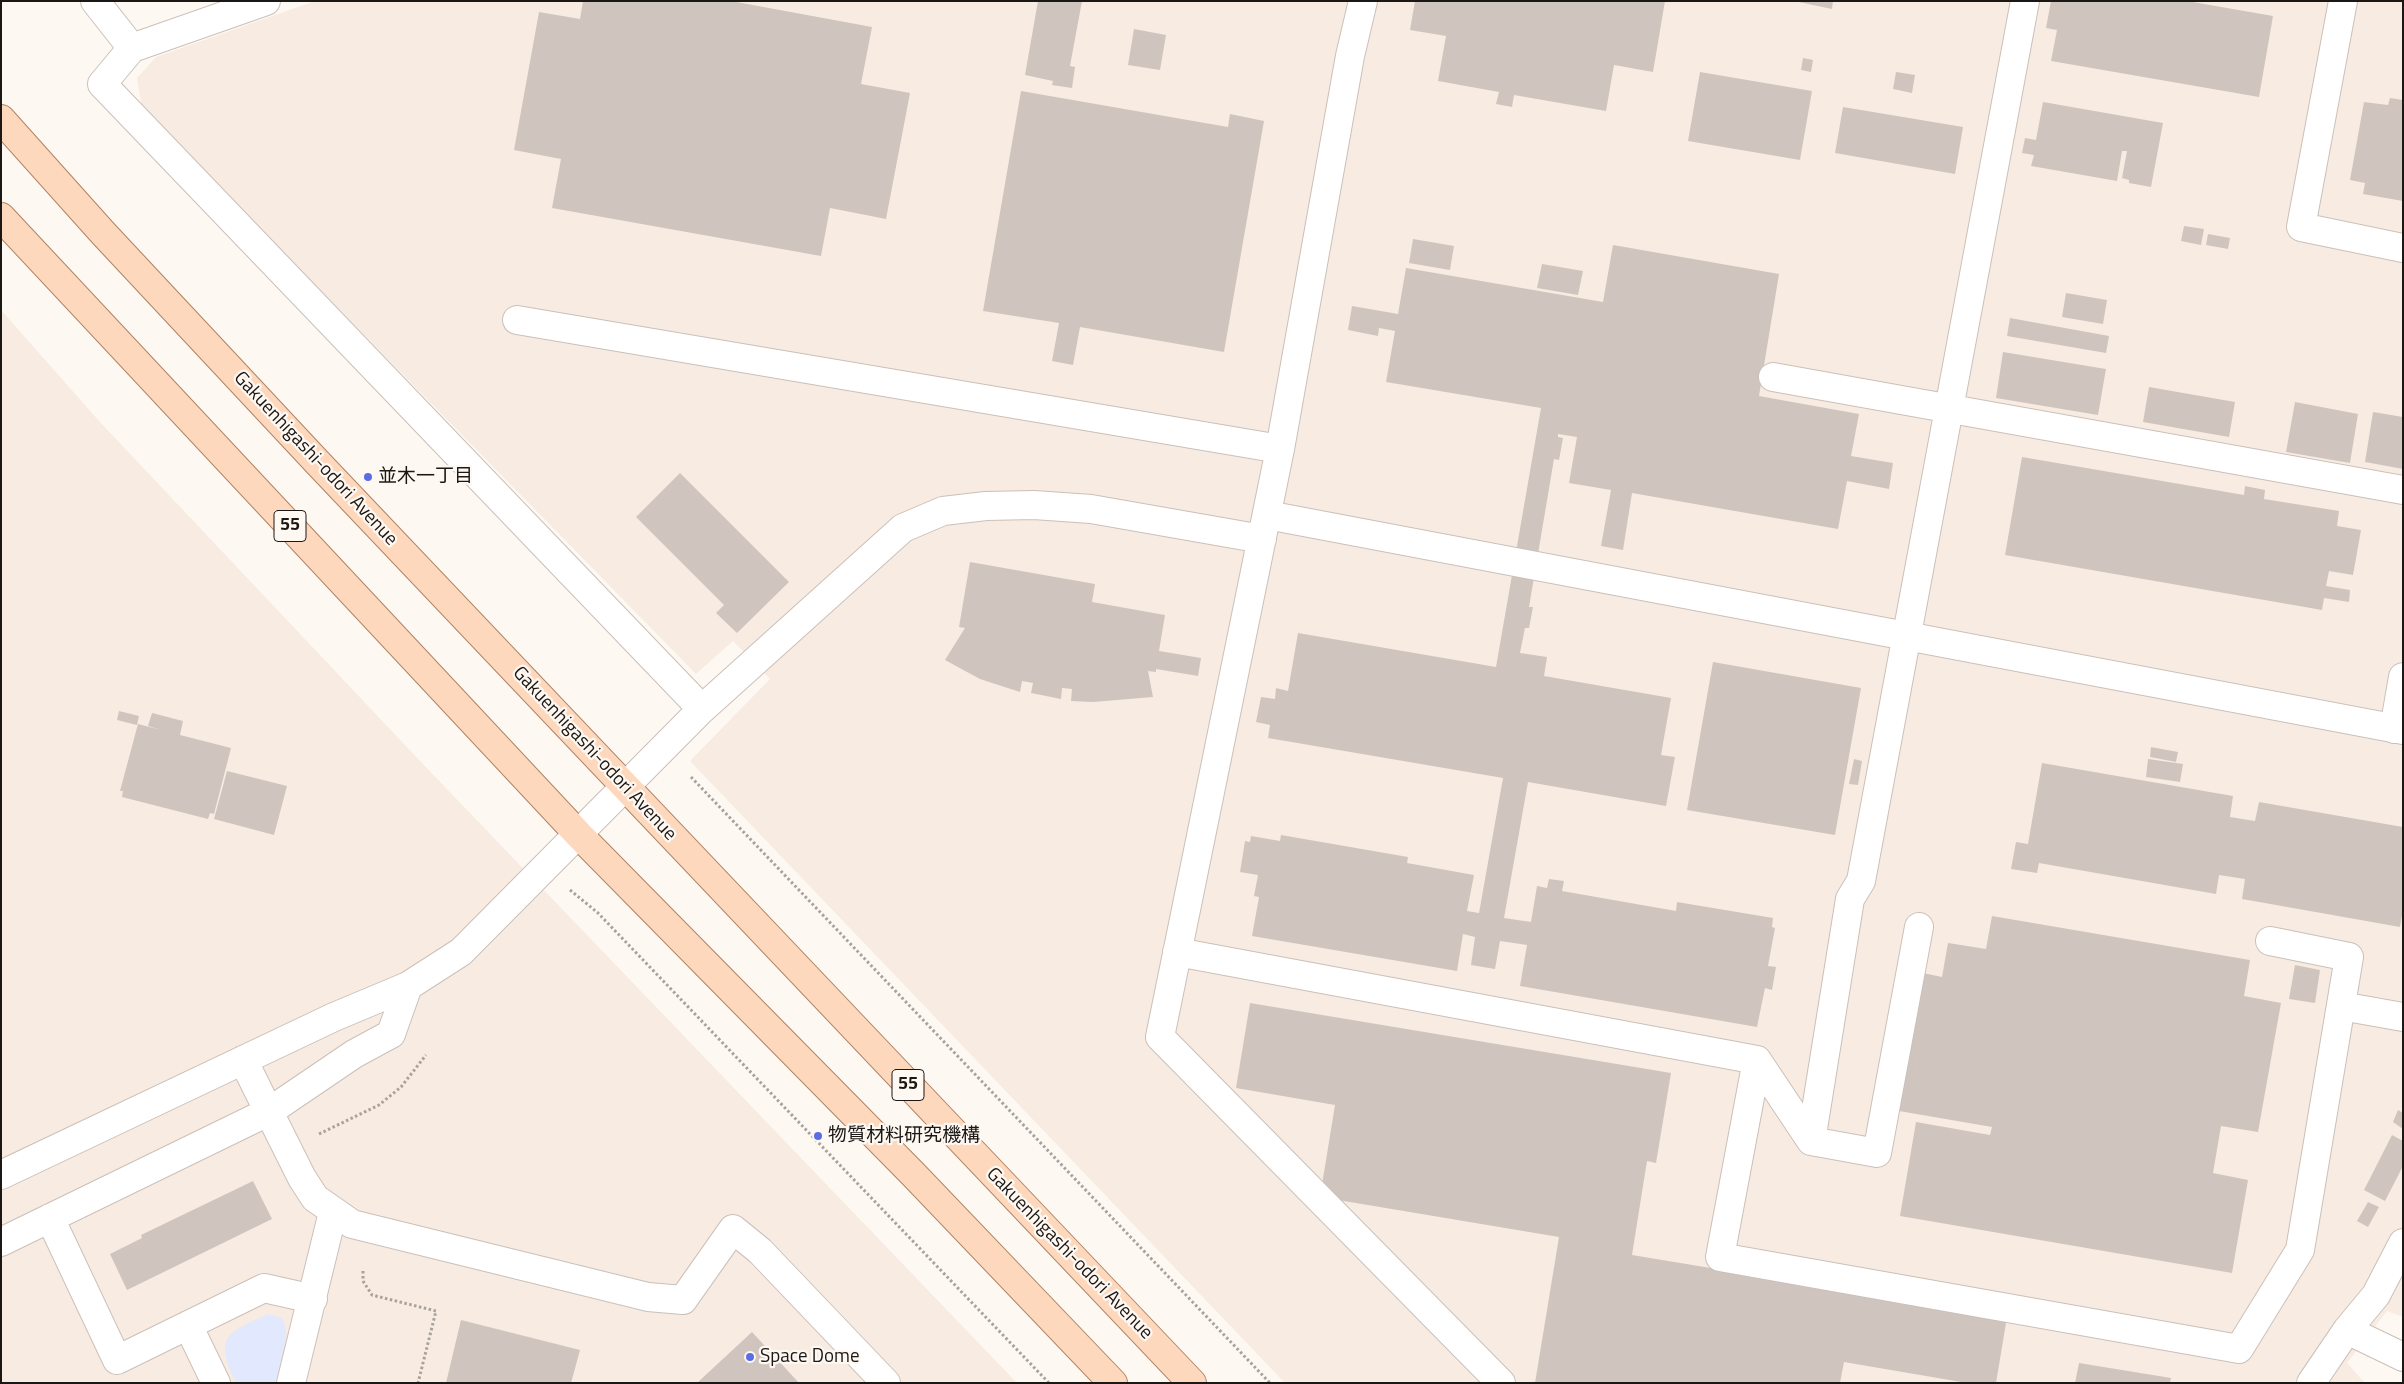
<!DOCTYPE html>
<html>
<head>
<meta charset="utf-8">
<style>
  body { margin:0 }
  #map { position:relative; width:2404px; height:1384px; overflow:hidden; background:#fef8f3; font-family:"Titillium Web",sans-serif }
  canvas { display:block }
  .frame { position:absolute; inset:0; border:2px solid #1b1714; pointer-events:none }
</style>
</head>
<body>
<div id="map">
<canvas width="2404" height="1384"></canvas>
<div class="frame"></div>
</div>
<script>
const ctx = document.querySelector('canvas').getContext('2d');
ctx.lineJoin = 'round';
function fillPath(path, color) {
  ctx.fillStyle = color;
  ctx.fill(path, 'evenodd');
}
function trace(path, color, width, dash) {
  ctx.strokeStyle = color;
  ctx.lineWidth = width;
  ctx.lineCap = dash ? 'butt' : 'round';
  ctx.setLineDash(dash || []);
  ctx.stroke(path);
}
function write(font, color, halo, rows, align = 'center') {
  ctx.font = font + ' "Titillium Web","Noto Sans JP",sans-serif';
  ctx.lineWidth = 4.5;
  ctx.setLineDash([]);
  ctx.textBaseline = 'middle';
  ctx.strokeStyle = halo;
  ctx.fillStyle = color;
  for (const [text, x, y, turn = 0] of rows) {
    ctx.save();
    ctx.translate(x, y);
    ctx.rotate((+turn || 0) * Math.PI / 180);
    ctx.textAlign = isNaN(turn) ? turn : align;
    if (halo) ctx.strokeText(text, 0, 0);
    ctx.fillText(text, 0, 0);
    ctx.restore();
  }
}
fillPath(new Path2D(`
  M315 1H2403V1317L2387 1311 2347 1363 2365 1383H1285L690 761 770 679 733 641 696 674 142 108 137 78 156 57Z
  M1 310 99 421 420 761 1017 1383H1Z`), '#f8ebe1');
fillPath(new Path2D(`
  M268 1314 282 1318C293 1337 280 1363 275 1383H236C213 1336 227 1333 268 1314Z`), '#e2e8fd');
fillPath(new Path2D(`
  M583 1H731L872 27 861 84 910 93 886 219 830 208 821 256 552 208 561 159 514 150 539 12 580 19Z
  M1038 1H1082L1070 66 1075 67 1072 88 1052 85 1053 81 1025 75Z
  M1415 1H1665L1653 72 1614 65 1606 111 1514 95 1512 107 1496 104 1499 92 1438 81 1446 36 1410 30Z
  M1794 1H1833L1832 9Z
  M2051 1H2187L2273 16 2259 97 2051 61 2057 30 2046 28Z
  M1134 29 1166 35 1160 70 1128 65Z
  M1803 58 1813 60 1811 72 1801 70Z
  M1700 72 1812 91 1800 160 1688 141Z
  M1896 72 1915 75 1912 93 1893 89Z
  M1021 91 1228 127 1230 114 1264 121 1224 352 1080 327 1073 365 1052 361 1059 323 983 311Z
  M2390 98 2403 100V201L2363 194 2365 183 2350 180 2364 102 2388 105Z
  M2043 102 2163 123 2151 187 2129 183V180L2122 178 2127 151H2122L2117 181 2031 166 2034 155 2022 153 2025 138 2036 140Z
  M1843 107 1963 127 1955 174 1835 153Z
  M2184 226 2204 229 2201 245 2181 241Z
  M2208 234 2230 238 2228 249 2206 245Z
  M1413 239 1454 246 1450 270 1409 263Z
  M1613 245 1779 274 1759 396 1859 414 1851 456 1893 463 1889 489 1847 481 1838 529 1632 493 1623 550 1601 546 1611 490 1569 483 1577 437 1558 434V437L1563 438 1559 460 1554 459 1529 607H1533L1529 628H1525L1520 653 1547 657 1544 676 1671 698 1661 755 1675 757 1666 806 1528 782 1504 918 1531 922 1537 886 1547 888 1549 879 1564 881 1562 891 1676 911 1677 902 1773 918 1772 927 1775 928 1768 966 1776 967 1772 990 1765 988 1757 1027 1520 986 1527 945 1500 941 1495 969 1471 965 1475 937 1463 934 1457 971 1252 936 1259 897 1254 896 1258 875 1240 872 1245 841 1250 842 1251 836 1280 841 1281 835 1408 857 1407 863 1474 875 1467 911 1479 913 1503 778 1268 738 1270 725 1256 722 1261 697 1275 699 1276 688 1288 691 1298 633 1496 667 1541 408 1386 382 1395 331 1379 328 1378 336 1348 330 1352 306 1398 314 1406 268 1603 302Z
  M1542 264 1583 271 1578 295 1537 288Z
  M2066 293 2107 300 2103 324 2062 317Z
  M2010 318 2109 336 2106 353 2007 336Z
  M2003 352 2106 369 2098 415 1996 398Z
  M2149 387 2235 402 2229 437 2143 422Z
  M2295 402 2358 414 2350 463 2286 452Z
  M2373 412 2403 417V469L2365 462Z
  M2022 457 2244 495 2245 486 2265 490 2264 499 2339 511 2337 526 2361 530 2353 575 2329 571 2326 586 2350 590 2349 602 2324 598 2322 610 2005 555Z
  M680 473 789 582 737 633 716 613 724 605 636 517Z
  M970 562 1095 584 1092 602 1165 615 1159 651 1201 658 1198 676 1156 669V672L1148 671 1153 697 1093 702 1071 701 1072 689 1062 688 1061 699 1031 693 1033 683 1022 681 1020 692 980 679 945 660 965 628 959 627Z
  M1713 662 1861 688 1835 835 1687 810Z
  M119 711 139 716 137 725 117 720Z
  M152 713 183 721 180 735 231 748 214 814 210 813 208 819 122 797 123 791H120L138 724 161 730 148 726Z
  M2151 747 2178 752 2176 762 2150 757Z
  M1854 759 1862 761 1858 785 1849 784Z
  M2148 759 2183 764 2180 782 2146 777Z
  M2042 763 2233 796 2230 817 2255 821 2259 802 2403 827V910L2400 927 2242 899 2245 879 2219 875 2216 894 2039 863 2037 873 2011 869 2016 842 2028 844Z
  M227 771 287 786 274 835 214 819Z
  M1992 916 2250 960 2244 996 2281 1003 2258 1132 2221 1126 2213 1173 2248 1180 2232 1273 1900 1216 1916 1122 1990 1135 1992 1127 1899 1111 1923 973 1942 977 1948 943 1986 949Z
  M2295 965 2320 970 2315 1003 2289 999Z
  M1250 1003 1671 1073 1656 1163 1647 1161 1632 1255 2007 1317 1996 1383H1967L1844 1362 1840 1383H1535L1559 1237 1320 1197 1335 1105 1236 1088Z
  M2398 1110 2403 1113V1129L2393 1122Z
  M2392 1135 2403 1141V1166L2385 1201 2364 1190Z
  M253 1181 272 1219 127 1290 110 1254 142 1238 141 1235Z
  M2368 1202 2379 1207 2368 1227 2357 1221Z
  M461 1320 580 1350 571 1383H446Z
  M752 1332 799 1383H697Z
  M2079 1363 2171 1378 2170 1383H2075Z`), '#d0c5be');
const minor = new Path2D(`
  M95 1 132 48
  M266 1 132 48 102 84 702 709
  M1363 1 1350 56 1280 449 1160 1037 1501 1383
  M2343 1 2301 227 2403 248
  M517 320 1280 449
  M1773 377 2403 490
  M1267 515 2403 730
  M2394 729 2403 677
  M1177 952 1757 1060 1811 1141 1877 1153 1919 927
  M408 986 461 952 702 709 903 528 943 511 986 506 1034 505 1091 509 1262 539
  M2341 1006 2403 1017
  M243 1060 302 1178 315 1198 352 1224 648 1297 683 1300 733 1229 760 1251 886 1383
  M1757 1060 1720 1257 2239 1349 2300 1250 2349 957 2270 941
  M1811 1141 1850 899 1861 881 2025 1
  M1 1175 334 1017 408 986 391 1034 354 1054 270 1111 1 1242
  M50 1218 117 1360 264 1288 313 1299
  M188 1325 216 1383
  M2347 1330 2403 1357
  M291 1383 333 1212
  M2311 1383 2347 1330 2376 1295 2403 1243`);
const major = new Path2D(`
  M1 119 103 233 318 463 1192 1383
  M1 217 579 835 914 1175 1113 1383`);
trace(minor, '#cbc0b9', 30);
trace(major, '#af8465', 30);
trace(new Path2D(`
  M691 777 1270 1383
  M570 890 598 913 1049 1383
  M319 1134 379 1105 401 1087 426 1055
  M363 1271V1281L372 1295 436 1311 418 1383`), '#a7a29d', 3, [2.5, 2.5]);
trace(minor, '#fff', 28);
trace(major, '#fed8bd', 28);
for (const [x, y, r, color] of [
  [368,477,5,"#5b6de4"],
  [818,1136,5,"#5b6de4"],
  [750,1357,5,"#5b6de4"]
]) {
  const dot = new Path2D();
  dot.arc(x, y, r, 0, 2 * Math.PI);
  ctx.fillStyle = color;
  ctx.fill(dot);
  trace(dot, '#fef8f3', 2);
}
for (const [x, y, w] of [
  [290,526,32],
  [908,1085,32]
]) {
  const box = new Path2D();
  box.roundRect(x - w / 2, y - 15.5, w, 31, 4);
  ctx.fillStyle = '#fef8f3';
  ctx.fill(box);
  trace(box, '#1b1714', 1);
}
write('bold 18px', '#1b1714', null, [
  ["55",290,526],
  ["55",908,1085]
]);
write('19px', '#1b1714', '#fef8f3', [
  ["Gakuenhigashi-odori Avenue",315,459,47],
  ["Gakuenhigashi-odori Avenue",594,754,47],
  ["Gakuenhigashi-odori Avenue",1069,1254,46]
]);
write('19px', '#1b1714', '#fef8f3', [
  ["並木一丁目",378,477],
  ["物質材料研究機構",828,1136],
  ["Space Dome",760,1357]
], 'left');
</script>
</body>
</html>
